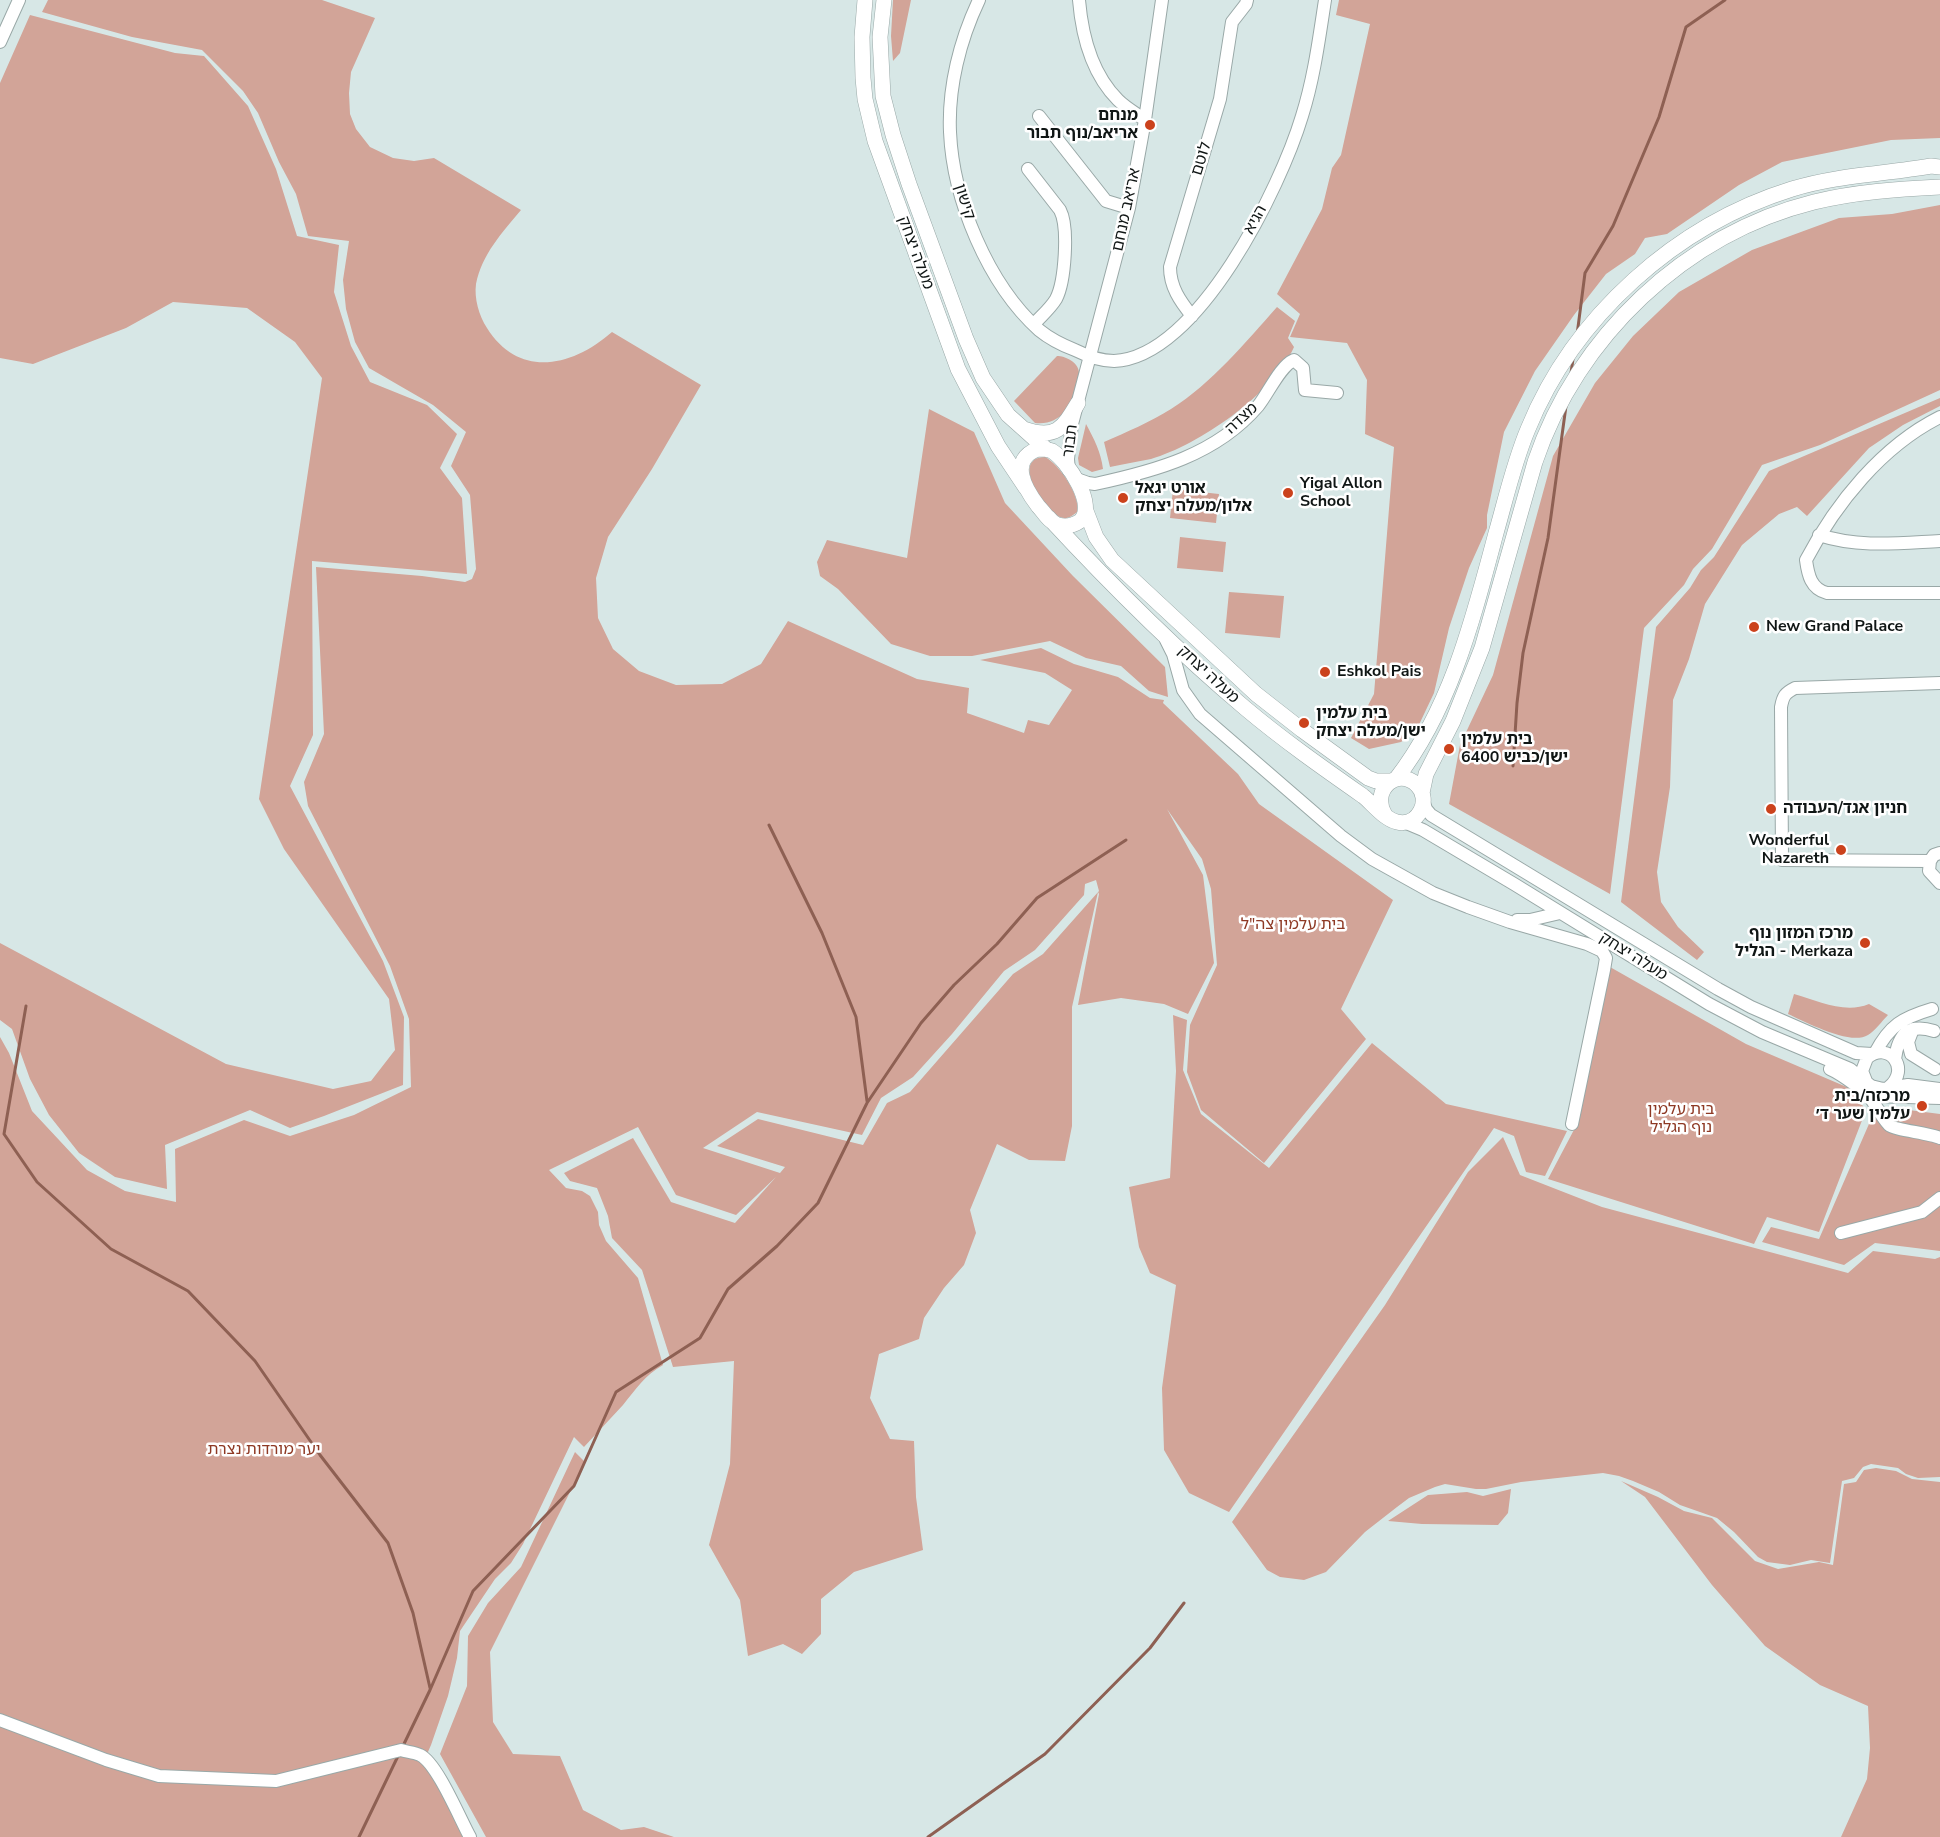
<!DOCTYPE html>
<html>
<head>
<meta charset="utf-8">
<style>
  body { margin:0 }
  canvas { display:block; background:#d7e7e6 }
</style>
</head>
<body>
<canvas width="1940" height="1837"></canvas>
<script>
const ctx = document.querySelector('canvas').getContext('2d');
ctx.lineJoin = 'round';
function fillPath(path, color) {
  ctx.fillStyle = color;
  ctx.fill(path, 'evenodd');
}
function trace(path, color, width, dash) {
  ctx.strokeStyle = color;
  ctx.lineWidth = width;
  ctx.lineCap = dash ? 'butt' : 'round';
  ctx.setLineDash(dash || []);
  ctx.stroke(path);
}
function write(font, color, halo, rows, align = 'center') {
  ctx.font = font + ' "Nunito Sans","Noto Sans Hebrew",sans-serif';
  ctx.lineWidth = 5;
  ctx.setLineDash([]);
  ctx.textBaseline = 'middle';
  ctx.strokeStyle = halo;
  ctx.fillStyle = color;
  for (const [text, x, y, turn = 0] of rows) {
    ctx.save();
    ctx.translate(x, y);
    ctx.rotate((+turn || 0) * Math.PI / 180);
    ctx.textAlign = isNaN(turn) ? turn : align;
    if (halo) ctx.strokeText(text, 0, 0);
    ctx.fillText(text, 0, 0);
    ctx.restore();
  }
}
fillPath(new Path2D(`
  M48 0H322L375 18 351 72 349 93 350 114 356 129 370 147 393 158 414 161 434 158 521 210C502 233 482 254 476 284 474 298 479 316 487 328 519 379 572 367 612 332L701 385 652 469 608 537 596 578 598 618 613 649 639 671 676 685 722 684 761 664 788 621 917 679 969 688 967 713 1024 733 1028 720 1049 725 1072 690 1045 673 980 660 1041 648 1074 664 1118 677 1150 698 1164 700 1163 703 1238 774 1259 804 1393 900 1341 1009 1366 1039 1264 1163 1201 1110 1187 1072 1190 1025 1217 965 1211 889 1202 859 1167 809 1203 875 1214 963 1188 1014 1164 1004 1121 998 1078 1005 1099 894 1098 892 1072 1007V1126L1065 1161 1029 1160 997 1144 970 1210 976 1233 964 1265 944 1288 924 1318 919 1339 879 1354 870 1398 890 1439 914 1441 916 1497 923 1550 854 1572 821 1599V1634L802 1654 783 1644 748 1656 740 1600 709 1545 730 1464 734 1361 673 1367 642 1270 612 1238 608 1216 597 1188 570 1181 564 1173 633 1138 671 1202 735 1223 776 1177 736 1215 676 1195 638 1127 549 1170 566 1188 582 1191 590 1196 598 1212 599 1225 606 1241 638 1278 663 1365C645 1375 636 1389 623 1405 610 1419 597 1433 584 1447L574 1437 523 1544 511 1563 495 1579 460 1631 457 1658 448 1696 431 1745 424 1761 470 1837H0V1037L9 1053 32 1111 87 1170 125 1191 176 1202 175 1149 244 1120 290 1136 354 1115 411 1087 409 1019 390 966 308 806 304 782 324 734 316 567 422 576 465 582 472 579 476 569 470 495 451 466 466 432 433 405 369 368 355 342 346 309 343 280 349 241 308 236 296 194 279 162 258 113 243 91 202 50 132 37 42 12ZM1096 880 1099 891 1043 954 1013 974 910 1092 887 1103 863 1145 758 1119 717 1146 785 1167 780 1173 703 1148 757 1112 862 1135 881 1098 913 1077 952 1034 1004 971 1035 950 1084 895 1085 884Z
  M893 0H911L900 53 893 61 891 36Z
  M1339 0H1940V138L1891 140 1782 162 1739 185 1667 234 1645 238 1635 254 1606 274 1574 315 1535 371 1504 432 1487 515V528L1469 568 1449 628 1434 693 1416 731 1401 742 1369 749 1351 738 1374 694 1394 447 1365 434 1367 380 1347 343 1290 337 1300 314 1277 294 1322 209 1332 168 1341 155 1370 24 1336 15Z
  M30 15 175 53 204 56 248 106 276 169 297 236 339 245 334 292 351 346 370 382 427 405 457 434 440 468 462 498 467 574 312 561 313 735 290 786 383 961 404 1017 403 1085 324 1116 290 1128 250 1110 165 1145 167 1189 115 1177 79 1153 49 1115 30 1079 12 1029 0 1020V943L226 1064 333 1089 371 1081 395 1050 389 999 284 849 259 799 322 378 295 342 247 308 173 302 126 328 33 364 0 358V83Z
  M1940 205V390L1820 445 1762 465 1712 549 1693 569 1684 585 1644 628 1610 894 1449 804 1460 745 1493 675 1553 456 1595 383 1633 336 1679 292 1752 250 1839 218 1892 214Z
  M1277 307 1295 321 1288 338 1294 347C1273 394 1199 445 1151 459 1137 462 1123 464 1110 467L1104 442C1127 432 1150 422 1171 409 1212 383 1245 343 1277 307Z
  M1057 356C1065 356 1078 362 1079 372 1079 376 1077 382 1076 386 1072 407 1059 426 1035 423L1014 401Z
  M1940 398V406L1903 425 1869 448 1807 516 1797 507 1779 514 1742 545 1705 604 1689 659 1673 700 1670 787 1657 872 1661 902 1678 927 1704 952 1697 960 1621 902 1656 627 1690 588 1701 570 1714 557 1769 471Z
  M929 409 974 432 1005 503 1073 576 1165 667 1168 697 1149 691 1121 666 1086 658 1050 641 972 656H930L891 644 838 589 820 576 817 562 827 540 907 558Z
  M1086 424C1094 439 1101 452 1103 469L1092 472 1079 465 1078 458Z
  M1045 457C1059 464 1081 496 1077 512 1072 516 1067 520 1060 517 1045 511 1009 458 1045 457Z
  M1173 489 1219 494 1216 523 1170 518Z
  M1180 537 1226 542 1223 572 1177 568Z
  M1229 592 1284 596 1280 638 1225 633Z
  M1610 967 1746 1044 1849 1088 1866 1110 1819 1232 1767 1217 1754 1244 1548 1179 1576 1126Z
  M1794 994C1818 1001 1845 1014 1869 1004L1888 1015C1882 1021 1875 1031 1868 1035 1850 1046 1806 1022 1788 1014Z
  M1173 1015 1187 1020 1183 1070 1201 1114 1269 1168 1372 1043 1446 1104 1567 1131 1545 1176 1526 1172 1514 1136 1494 1128 1229 1512 1189 1493 1164 1450 1162 1388 1176 1285 1150 1273 1139 1247 1129 1187 1170 1178 1176 1071Z
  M1901 1109 1940 1114V1251L1875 1243 1844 1265 1762 1242 1771 1227 1819 1239 1872 1117Z
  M1503 1137 1520 1175 1602 1207 1848 1273 1873 1251 1935 1259 1940 1257V1477L1918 1478 1906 1474 1898 1468 1871 1464 1863 1467 1854 1478 1842 1481 1830 1563 1811 1560 1790 1565 1767 1562 1758 1557 1734 1532 1717 1518 1680 1505 1659 1492 1633 1481 1619 1476 1603 1473 1521 1482 1486 1489H1476L1445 1484 1435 1487 1409 1498 1397 1507 1365 1532 1326 1572 1304 1580 1280 1577 1267 1570 1232 1522 1385 1305 1468 1172Z
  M575 1452 585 1462 490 1652 493 1722 513 1754 560 1756 583 1810 621 1830 644 1827 674 1837H486L440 1754 467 1686 468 1636 488 1603 521 1567Z
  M1876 1468 1896 1471 1912 1479 1940 1482V1837H1841L1867 1779 1870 1748 1868 1706 1820 1685 1765 1646 1712 1585 1645 1497 1621 1481 1658 1497 1684 1511 1712 1518 1755 1561 1778 1569 1819 1562 1833 1565 1844 1484 1856 1482 1864 1470Z
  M1511 1489 1508 1513 1498 1525 1422 1524 1388 1521 1428 1495 1467 1492 1483 1496Z`), '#d2a498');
trace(new Path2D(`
  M1577 335 1585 273 1613 226 1659 117 1686 27 1725 0
  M1571 373 1573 359
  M1513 766 1517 703 1523 653 1548 538 1566 406
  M769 825 822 933 856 1017 867 1101
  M26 1006 4 1134 37 1182 111 1249 188 1291 255 1361 320 1455 388 1543 413 1613 430 1688
  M402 1748 430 1690 473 1591 574 1486 616 1392 700 1338 728 1289 777 1246 818 1203 867 1103 921 1023 954 985 997 944 1037 898 1126 840
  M359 1837 399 1754
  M928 1837 1045 1754 1150 1648 1184 1603`), '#8e6053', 3);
const minor = new Path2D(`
  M979 0C960 40 948 87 950 132 953 200 988 284 1039 330 1050 339 1062 345 1075 350 1087 356 1100 361 1114 361 1198 358 1281 186 1302 116 1314 78 1319 39 1325 0
  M1079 0C1082 36 1092 74 1118 100 1126 108 1137 114 1145 120
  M0 42 19 0
  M1039 116 1106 201 1129 208
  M1028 169 1060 210C1069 227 1065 282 1056 299 1050 309 1041 316 1034 324
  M1192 316C1180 301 1170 287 1170 267L1220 99 1232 22 1246 4 1247 0
  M1940 417C1882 446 1836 503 1806 560 1808 575 1811 589 1827 593H1940
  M1069 471 1068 459 1072 424 1129 208 1145 120 1162 0
  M1074 478 1088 483 1095 484C1155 471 1216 455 1258 406 1268 394 1280 366 1294 360L1303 368 1305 390 1337 393
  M1819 535C1859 548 1899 543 1940 541
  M1166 640 1173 654 1183 690 1200 714 1341 836 1372 859 1433 893 1468 907 1510 922 1587 944 1602 951 1606 958 1604 970 1572 1124
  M1423 800 1426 809 1431 815 1718 989 1751 1007 1856 1053 1872 1054
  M1404 822 1423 830 1514 884 1709 1004 1762 1032 1850 1069 1871 1086 1883 1089 1908 1085 1940 1089
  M1940 853 1934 855 1930 861 1929 871 1940 883
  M1930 861 1782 860 1781 707C1783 696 1785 693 1795 688L1940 683
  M1517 920H1530L1560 913
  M1913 1029 1908 1042 1911 1054 1935 1069
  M1875 1053C1890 1025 1902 1018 1932 1009
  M1895 1059C1898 1035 1908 1023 1934 1031
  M1830 1069C1846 1076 1857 1088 1872 1096L1940 1098
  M1866 1081 1862 1071 1867 1058C1889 1040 1911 1069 1889 1087
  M1867 1094C1876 1104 1881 1117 1889 1125 1894 1130 1929 1133 1940 1138
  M1841 1233 1922 1212 1940 1198
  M0 1720 106 1760 159 1776 276 1781 401 1750C407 1752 414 1752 420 1755 437 1763 460 1819 470 1837`);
const major = new Path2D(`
  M865 0 862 37 863 78 865 99 875 141 958 369 998 446 1026 488
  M884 0 880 37 883 96 893 135 909 184 966 339 983 378 1008 415 1046 449
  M1024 429C1056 440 1063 428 1078 403
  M1038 449C1043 449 1047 449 1052 451 1067 460 1098 506 1080 521 1073 526 1066 527 1058 525 1049 522 1044 512 1038 506 1025 489 1008 460 1038 449Z
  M1086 511 1096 537 1112 560 1256 694 1302 730 1368 778 1376 781H1392
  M1048 517C1110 584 1175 649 1245 708 1283 740 1323 768 1363 796 1373 804 1384 819 1397 822 1418 827 1432 800 1417 785 1397 766 1370 791 1385 815
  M1396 779C1451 708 1473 619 1496 533 1506 498 1514 462 1528 429 1574 316 1676 225 1792 189 1837 175 1885 174 1931 166L1940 167
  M1422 793 1426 774 1453 721 1482 648 1535 462C1577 337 1685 234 1814 202 1855 192 1898 189 1940 187`);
trace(minor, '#99a8a7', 14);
trace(major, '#99a8a7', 16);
trace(minor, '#fff', 12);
trace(major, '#fff', 15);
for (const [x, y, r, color] of [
  [1150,125,6,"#cb421c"],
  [1288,493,6,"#cb421c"],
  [1123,498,6,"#cb421c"],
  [1754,627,6,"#cb421c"],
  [1325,672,6,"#cb421c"],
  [1304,723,6,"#cb421c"],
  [1449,749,6,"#cb421c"],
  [1771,809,6,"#cb421c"],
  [1841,850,6,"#cb421c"],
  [1865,943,6,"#cb421c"],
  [1922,1106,6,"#cb421c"]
]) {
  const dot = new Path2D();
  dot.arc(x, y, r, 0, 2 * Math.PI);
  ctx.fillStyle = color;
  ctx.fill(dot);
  trace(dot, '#fff', 2);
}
write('bold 16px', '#101615', '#fff', [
  ["מנחם",1138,116,"right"],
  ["אריאב/נוף תבור",1138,134,"right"],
  ["Yigal Allon",1300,484],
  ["School",1300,502],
  ["אורט יגאל",1135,489],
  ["אלון/מעלה יצחק",1135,507],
  ["New Grand Palace",1766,627],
  ["Eshkol Pais",1337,672],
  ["בית עלמין",1316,714],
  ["ישן/מעלה יצחק",1316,732],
  ["בית עלמין",1461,740],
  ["ישן/כביש 6400",1461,758],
  ["חניון אגד/העבודה",1783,809],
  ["Wonderful",1829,841,"right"],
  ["Nazareth",1829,859,"right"],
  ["מרכז המזון נוף",1853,934,"right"],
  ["הגליל - Merkaza",1853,952,"right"],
  ["מרכזה/בית",1910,1097,"right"],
  ["עלמין שער ד׳",1910,1115,"right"]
], 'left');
write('16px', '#101615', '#fff', [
  ["לוטם",1202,159,-73],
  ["קישון",964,202,72],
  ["אריאב מנחם",1127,210,-78],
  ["הגיא",1256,220,-61],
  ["מעלה יצחק",915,253,70],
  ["מצדה",1242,419,-43],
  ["תבור",1071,441,-83],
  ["מעלה יצחק",1208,675,43],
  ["מעלה יצחק",1633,957,32]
]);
write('16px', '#8e3924', '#fff', [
  ["בית עלמין צה\"ל",1293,925],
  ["בית עלמין",1681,1110],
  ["נוף הגליל",1681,1128],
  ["יער מורדות נצרת",264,1450]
]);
</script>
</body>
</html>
